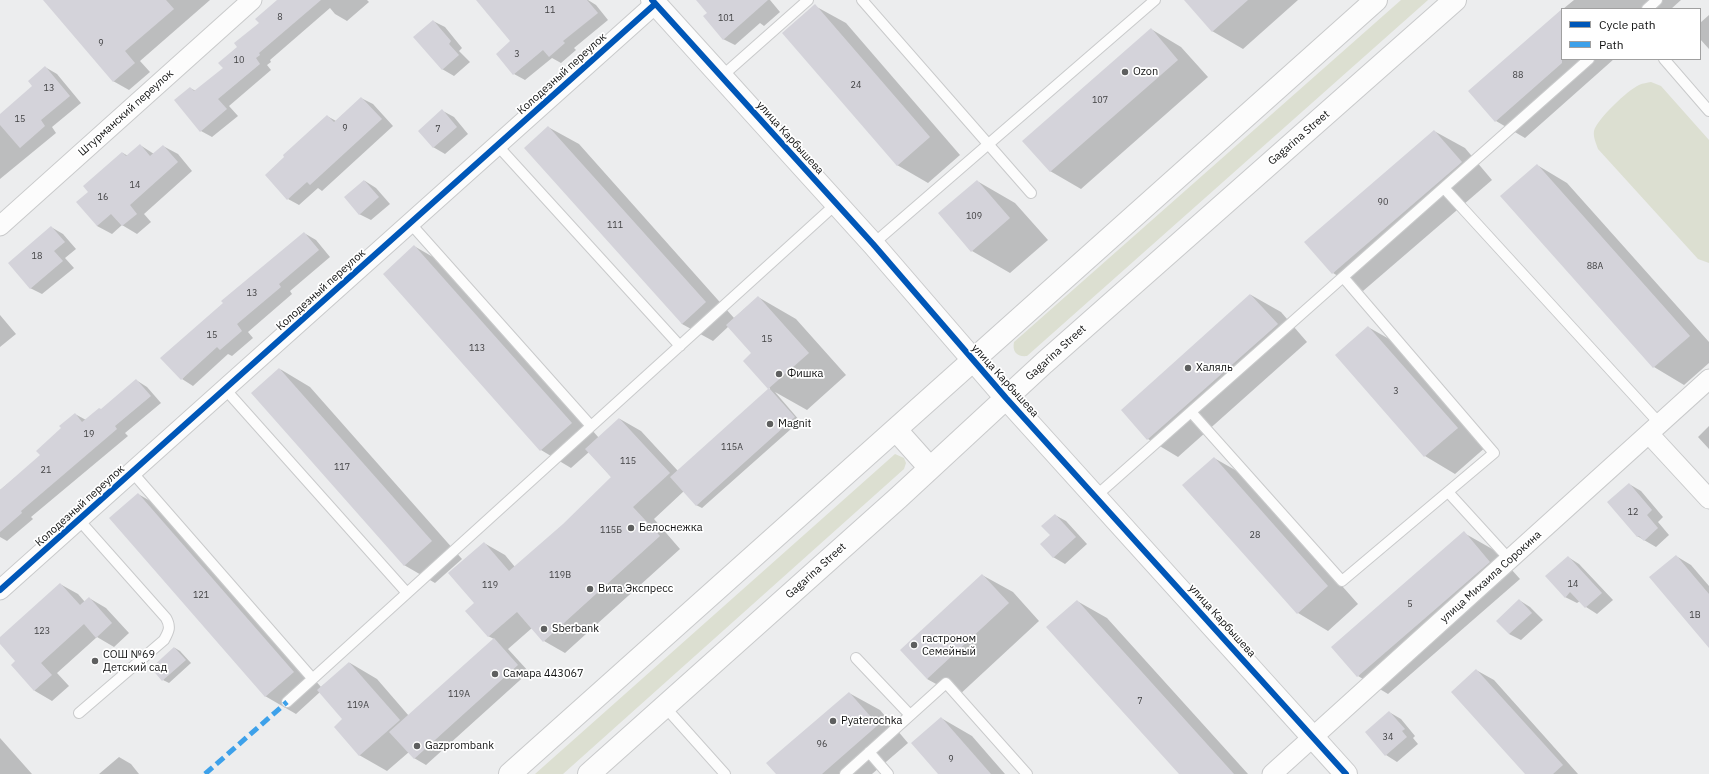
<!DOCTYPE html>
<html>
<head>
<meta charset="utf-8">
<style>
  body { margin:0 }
  #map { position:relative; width:1709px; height:774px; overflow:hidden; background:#ecedee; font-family:"IBM Plex Sans",sans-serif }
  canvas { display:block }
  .legend { position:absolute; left:1561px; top:8px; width:140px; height:52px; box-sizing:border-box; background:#fff; border:1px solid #a0a0a0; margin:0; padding:5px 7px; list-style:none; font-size:12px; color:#111212 }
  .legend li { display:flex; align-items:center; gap:8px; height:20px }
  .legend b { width:20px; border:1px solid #a0a0a0 }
</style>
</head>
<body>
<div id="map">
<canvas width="1709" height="774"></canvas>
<ul class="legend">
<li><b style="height:5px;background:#0057b8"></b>Cycle path</li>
<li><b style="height:5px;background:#3da1ea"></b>Path</li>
</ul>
</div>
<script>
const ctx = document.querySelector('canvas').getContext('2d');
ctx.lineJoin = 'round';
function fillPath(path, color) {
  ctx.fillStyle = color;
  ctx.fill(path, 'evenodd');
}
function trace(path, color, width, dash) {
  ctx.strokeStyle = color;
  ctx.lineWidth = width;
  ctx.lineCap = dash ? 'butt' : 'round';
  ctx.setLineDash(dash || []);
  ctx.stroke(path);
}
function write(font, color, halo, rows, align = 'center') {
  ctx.font = font + ' "IBM Plex Sans",sans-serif';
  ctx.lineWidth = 3.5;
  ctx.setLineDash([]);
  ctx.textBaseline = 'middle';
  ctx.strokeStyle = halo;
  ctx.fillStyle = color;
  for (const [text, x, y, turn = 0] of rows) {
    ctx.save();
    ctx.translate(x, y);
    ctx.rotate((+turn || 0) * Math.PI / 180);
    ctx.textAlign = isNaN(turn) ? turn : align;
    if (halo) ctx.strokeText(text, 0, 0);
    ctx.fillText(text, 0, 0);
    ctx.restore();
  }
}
fillPath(new Path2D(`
  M1401 0H1428L1027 356C1017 357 1012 352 1014 342Z
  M1651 82 1661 86 1709 140V263L1698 259 1598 149C1596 143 1593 137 1594 131 1597 119 1628 90 1639 85 1643 83 1647 83 1651 82Z
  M895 454 904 458 906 463 904 469 563 774H535Z`), '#dcdfd1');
fillPath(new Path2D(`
  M54 0H210L140 61 150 72 129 90 113 81Z
  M279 0H367L369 2 347 21 335 14 330 8 270 60 271 62 267 65 271 70 229 106 238 116 212 137 201 131 190 88 196 91 224 68 239 47Z
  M477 0H588L596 5 608 20 574 48 576 50 561 63 552 58 525 80 514 74 512 41Z
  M707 0H770L780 12 764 26 760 23 735 45 723 39 708 13Z
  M1185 0H1298L1243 49 1212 31Z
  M1574 0H1681L1671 9H1563Z
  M815 6 846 23 960 155 928 183 897 165Z
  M1562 10V59H1614L1525 138 1496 121 1470 91Z
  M1709 15V49L1700 39V23Z
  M433 21 445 27 462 48 459 51 470 62 454 76 442 69Z
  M1151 29 1181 47 1208 77 1081 189 1050 171Z
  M45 67 57 74 81 103 52 127 56 133 0 179V115L33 86Z
  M361 98 373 104 393 126 322 191 318 188 299 205 288 199 327 116 336 121Z
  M443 111 454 117 468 134 445 154 433 147Z
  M548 127 579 144 734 318 758 297 796 319 846 375 807 410 775 392 800 421 702 508 696 505 684 491 654 519 680 549 565 653 544 641 532 628 508 649 529 672 426 765 414 758 409 752 387 771 359 755 344 719 320 692 296 714 265 696 138 494 168 511 321 687 350 663 377 679 409 716 494 639 488 636 475 603 484 543 505 555 515 567 564 524 612 478 589 452 571 468 541 450 384 274 414 246 445 264 599 438 620 419 641 431 678 471 770 389 753 353 729 326 713 341 682 324Z
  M1434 131 1465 148 1492 180 1363 291 1333 273Z
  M140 145 154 154 163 146 178 154 192 171 144 214 151 222 137 234 122 225 112 234 97 226 90 192 123 153 128 156Z
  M1537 165 1567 183 1709 342V363L1684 385 1654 367Z
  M365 181 376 188 390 204 371 220 359 214Z
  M977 181 1015 203 1048 240 1010 273 972 251Z
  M51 227 63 234 76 249 65 258 74 268 42 294 30 288Z
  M304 233 316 240 330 257 290 291 292 294 248 332 253 338 232 356 228 354 193 386 182 379Z
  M1251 295 1281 312 1307 342 1178 457 1148 439 1122 410Z
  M0 315 16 334 0 347Z
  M1368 327 1398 344 1487 446 1455 474 1425 456 1336 355Z
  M280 369 310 387 462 559 435 583 404 565Z
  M136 380 147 387 161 403 125 433 128 436 31 517 33 519 7 541 0 537V490L41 456 75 414 86 420 101 410Z
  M1709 426V449L1698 437Z
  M1214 458 1244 475 1358 604 1328 631 1298 613Z
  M1629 484 1641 491 1663 517 1658 522 1669 535 1656 547 1637 536Z
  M1055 515 1066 521 1087 544 1065 564 1053 557Z
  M1464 533 1494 550 1520 579 1388 694 1358 676Z
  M1676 556 1691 565 1709 586V643Z
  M1568 557 1579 564 1613 600 1597 614 1586 607 1580 601 1577 603 1565 597Z
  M982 575 1013 592 1039 621 958 696 927 679Z
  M60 584 78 594 85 602 89 598 106 608 129 633 114 647 97 637 57 673 69 686 52 701 35 691 12 665 16 661 0 643V639Z
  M1519 600 1530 607 1543 620 1521 640 1509 634Z
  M1077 601 1107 618 1248 774H1180Z
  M175 648 180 651 191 663 169 683 163 680Z
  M1476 670 1494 680 1578 774H1526Z
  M849 693 880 710 908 743 872 774H777Z
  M1389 712 1401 719 1415 736 1413 738 1418 744 1397 762 1386 755Z
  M941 718 972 736 1005 774H940Z
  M0 738 32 774H0Z
  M119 757 131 764 139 774H99Z`), '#0003');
fillPath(new Path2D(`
  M43 0H166L174 9 125 51 135 63 113 82Z
  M277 0H321L259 53 260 55 256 58 260 64 218 99 227 109 200 132 174 100 190 87 194 91 223 68 218 63 237 47 234 43 259 23 255 19Z
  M476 0H587L598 13 563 41 565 43 549 57 543 50 513 75 496 54 510 41Z
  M696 0H768L723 40 703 16 707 13Z
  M1184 0H1248L1212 32Z
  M815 4 930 137 897 166 782 33Z
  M1562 9V63L1495 122 1468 91Z
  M433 20 451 41 449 44 459 55 442 70 413 37Z
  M1151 28 1178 60 1050 172 1022 141Z
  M45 66 70 96 41 120 45 126 20 148 0 125V114L32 86 28 81Z
  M361 97 382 119 310 185 307 182 287 200 265 175 284 157 283 155 327 115 334 122Z
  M442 109 457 127 433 148 418 131Z
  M548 126 706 302 682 324 524 148Z
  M1434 130 1462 162 1332 274 1304 242Z
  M140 144 150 156 163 145 178 162 130 205 137 214 122 226 111 214 97 226 76 202 88 192 83 186 122 152 126 156Z
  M1537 164 1690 336 1653 368 1500 196Z
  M364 180 379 197 359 215 344 197Z
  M977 180 1010 218 971 252 938 213Z
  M51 226 65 242 54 251 63 261 30 289 8 263Z
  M304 232 319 250 279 284 281 287 237 324 242 331 220 350 217 347 181 380 160 358 223 303 221 301Z
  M414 245 572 423 540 451 383 274Z
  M1250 294 1278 324 1147 440 1121 410Z
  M758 296 809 353 768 389 743 361 751 353 726 325Z
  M1368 326 1458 428 1424 457 1335 355Z
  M279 368 432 541 404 566 251 393Z
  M136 379 151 396 115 426 117 429 21 511 22 513 0 532V490L40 455 36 451 61 428 59 426 75 413 82 422 99 408 101 409Z
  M769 388 795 417 696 506 670 477Z
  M619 418 670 473 633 507 660 536 543 642 517 612 488 637 465 611 474 603 448 573 484 542 509 571 563 524 611 477 585 449Z
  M1214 457 1328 586 1297 614 1182 485Z
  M1629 483 1652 510 1647 515 1658 528 1644 541 1639 536 1637 537 1607 502Z
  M138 493 294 672 265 697 109 518Z
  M1055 514 1076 537 1053 558 1040 544 1050 535 1041 526Z
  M1464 531 1490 562 1357 677 1331 647Z
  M1676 555 1709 594V648L1649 577Z
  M1568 556 1602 593 1585 608 1570 592 1565 598 1545 576Z
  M982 574 1009 603 927 679 900 650Z
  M60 583 80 605 89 597 112 623 96 638 84 624 41 663 52 675 34 691 11 665 15 661 0 644V637Z
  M1519 599 1532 613 1509 634 1496 621Z
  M1077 600 1234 774H1179L1046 627Z
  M494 638 518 665 414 759 389 732Z
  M174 647 186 660 162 681 151 668Z
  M349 662 400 720 359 756 334 727 342 719 317 690Z
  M1476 669 1563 765 1553 774H1525L1451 692Z
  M849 692 878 725 822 774H776L766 763Z
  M1389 711 1405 729 1402 731 1407 737 1385 756 1365 732Z
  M941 717 991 774H938L911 743Z`), '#d4d3da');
const service = new Path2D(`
  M862 0 1031 193
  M1647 9 1657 0
  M1664 59 1709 111
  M721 77 808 0
  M497 145 680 346
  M1444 188 1660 424
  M410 223 591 426
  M873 244 1155 0
  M225 389 407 593
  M1191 412 1342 581 1494 453 1343 277
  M132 472 312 678
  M1448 492 1510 560
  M1096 496 1589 59
  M79 520 166 618C171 627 169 631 164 640L79 713
  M856 658 910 715
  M287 702 836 204
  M665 707 725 774
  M869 752 888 774
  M845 774 946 683 1027 774`);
const minor = new Path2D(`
  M0 226 252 0
  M1649 434 1709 499
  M0 590 655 4
  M1272 774 1709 379`);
const tertiary = new Path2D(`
  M652 0 873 244 1006 398 1346 774`);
const primary = new Path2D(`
  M896 430 930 468
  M510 774 1376 0
  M589 774 898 498 1044 363 1455 0`);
trace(service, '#c9cacb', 12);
trace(minor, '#c9cacb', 21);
trace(tertiary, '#c9cacb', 24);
trace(primary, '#c9cacb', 24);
trace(service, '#fcfcfc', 10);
trace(minor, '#fcfcfc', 19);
trace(tertiary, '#fcfcfc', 22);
trace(primary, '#fcfcfc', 22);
trace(new Path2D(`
  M205 774 287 702`), '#3da1ea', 5, [10, 5]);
trace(new Path2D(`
  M652 0 873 244 1006 398 1346 774
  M0 590 655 4`), '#0057b8', 6);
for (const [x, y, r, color] of [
  [1125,72,4,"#5e5f5f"],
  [1188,368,4,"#5e5f5f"],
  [779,374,4,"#5e5f5f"],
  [770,424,4,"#5e5f5f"],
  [631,528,4,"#5e5f5f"],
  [590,589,4,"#5e5f5f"],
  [544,629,4,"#5e5f5f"],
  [914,645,4,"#5e5f5f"],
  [95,661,4,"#5e5f5f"],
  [495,674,4,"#5e5f5f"],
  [833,721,4,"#5e5f5f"],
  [417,746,4,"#5e5f5f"]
]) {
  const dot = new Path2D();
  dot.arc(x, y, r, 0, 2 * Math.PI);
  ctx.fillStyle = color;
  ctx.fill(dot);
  trace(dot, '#fff', 1.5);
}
write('9px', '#424244', null, [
  ["11",550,10],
  ["8",280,17],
  ["101",726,18],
  ["9",101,43],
  ["3",517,54],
  ["10",239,60],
  ["88",1518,75],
  ["24",856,85],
  ["13",49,88],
  ["107",1100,100],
  ["15",20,119],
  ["9",345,128],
  ["7",438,129],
  ["14",135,185],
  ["16",103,197],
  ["90",1383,202],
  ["109",974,216],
  ["111",615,225],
  ["18",37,256],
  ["88А",1595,266],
  ["13",252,293],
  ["15",212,335],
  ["15",767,339],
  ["113",477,348],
  ["3",1396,391],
  ["19",89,434],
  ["115А",732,447],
  ["115",628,461],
  ["117",342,467],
  ["21",46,470],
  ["12",1633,512],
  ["115Б",611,530],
  ["28",1255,535],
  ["119В",560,575],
  ["14",1573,584],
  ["119",490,585],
  ["121",201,595],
  ["5",1410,604],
  ["1В",1695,615],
  ["123",42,631],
  ["119А",459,694],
  ["7",1140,701],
  ["119А",358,705],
  ["34",1388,737],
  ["96",822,744],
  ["9",951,759]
]);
write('11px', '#111212', '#fff', [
  ["Ozon",1133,72],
  ["Халяль",1196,368],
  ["Фишка",787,374],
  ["Magnit",778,424],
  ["Белоснежка",639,528],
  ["Вита Экспресс",598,589],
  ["Sberbank",552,629],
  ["гастроном",922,639],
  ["Семейный",922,652],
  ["СОШ №69",103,655],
  ["Детский сад",103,668],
  ["Самара 443067",503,674],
  ["Pyaterochka",841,721],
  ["Gazprombank",425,746]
], 'left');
write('11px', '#111212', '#fff', [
  ["Колодезный переулок",562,74,-42],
  ["Штурманский переулок",126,113,-42],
  ["улица Карбышева",790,138,48],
  ["Gagarina Street",1299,138,-41],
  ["Колодезный переулок",321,290,-42],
  ["Gagarina Street",1056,353,-42],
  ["улица Карбышева",1005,381,48],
  ["Колодезный переулок",80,506,-42],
  ["Gagarina Street",816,571,-42],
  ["улица Михаила Сорокина",1491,577,-42],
  ["улица Карбышева",1222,621,48]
]);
</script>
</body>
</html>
